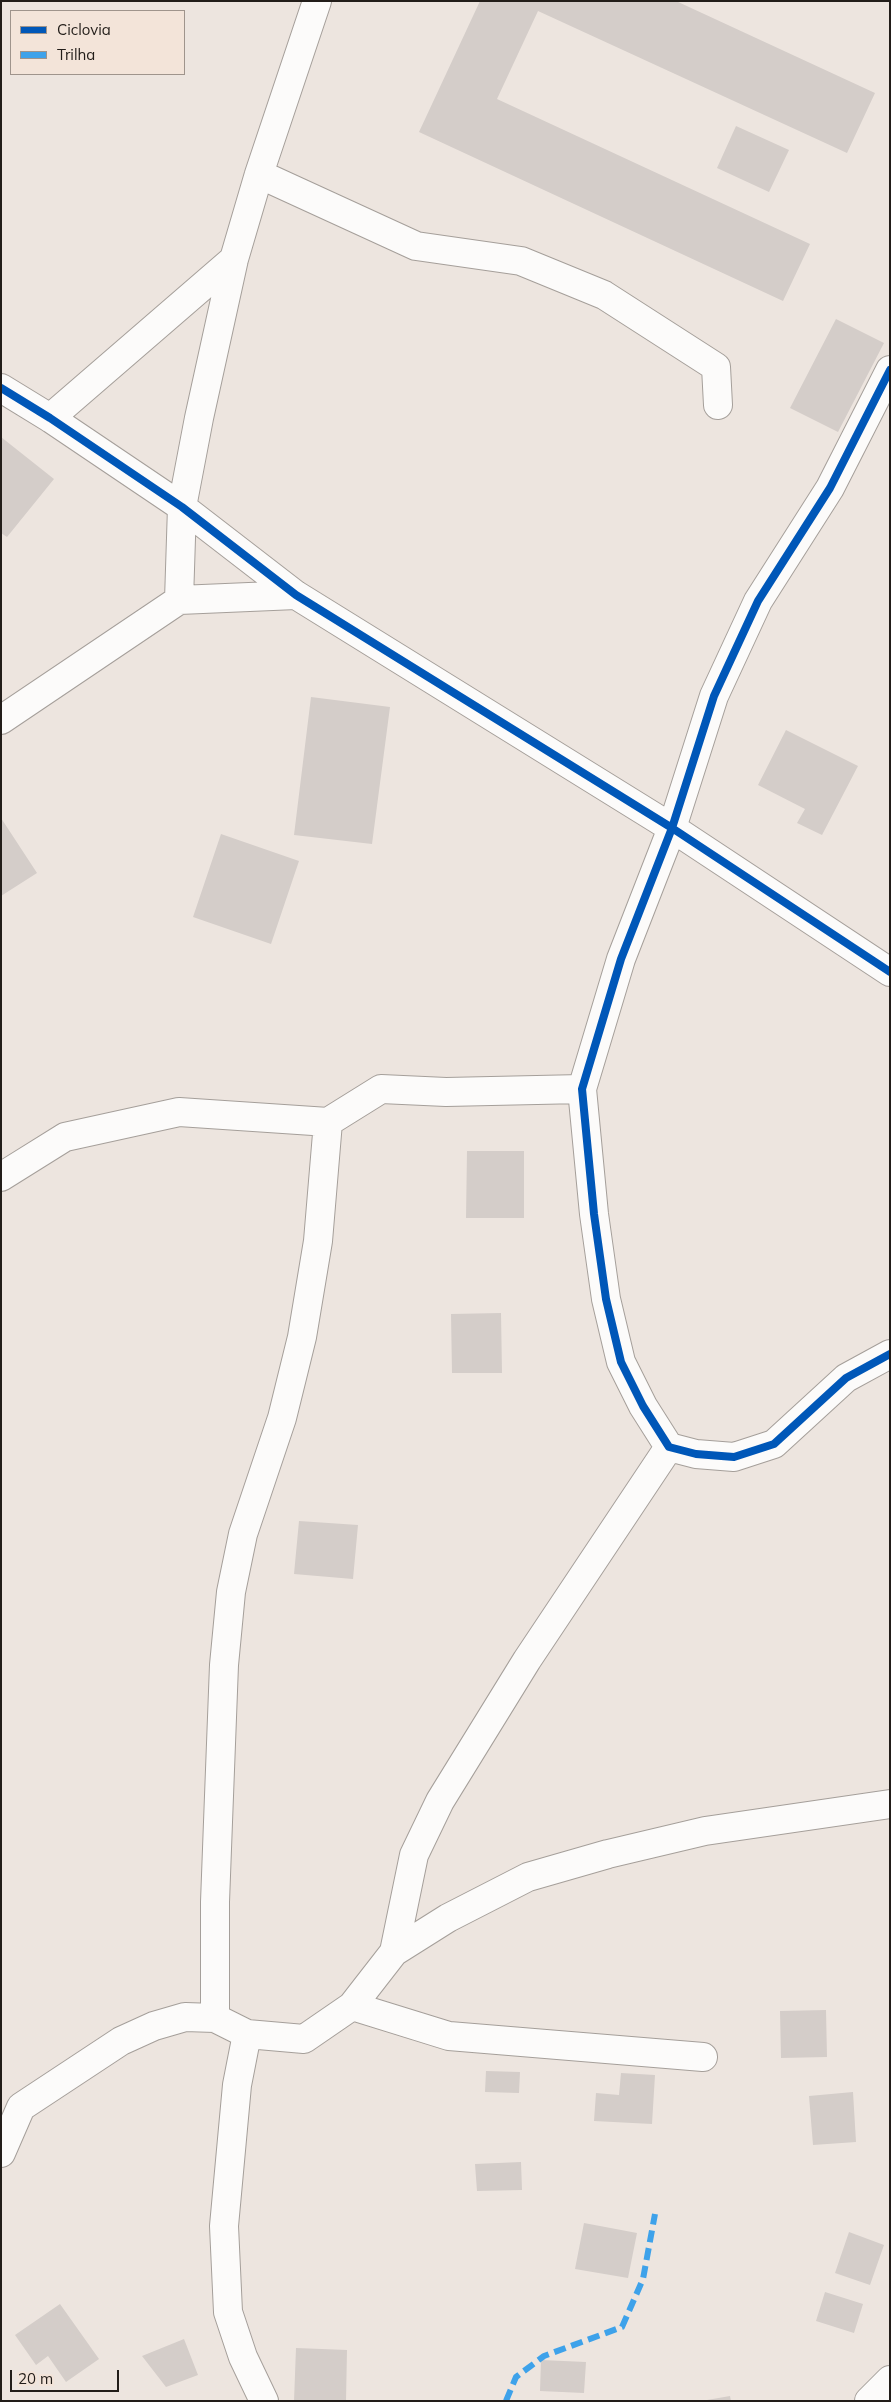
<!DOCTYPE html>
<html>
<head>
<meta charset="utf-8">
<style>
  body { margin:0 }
  #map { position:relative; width:891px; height:2402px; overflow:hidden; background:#ede5df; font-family:Mulish,sans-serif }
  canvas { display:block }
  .frame { position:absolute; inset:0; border:2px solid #221d19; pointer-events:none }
  .legend { position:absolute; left:10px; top:10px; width:175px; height:65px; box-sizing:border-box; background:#f3e4d9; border:1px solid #9f948c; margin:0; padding:6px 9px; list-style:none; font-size:15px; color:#221d19 }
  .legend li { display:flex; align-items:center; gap:10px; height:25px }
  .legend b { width:25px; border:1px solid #9f948c }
  .scale { position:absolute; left:10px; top:2370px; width:109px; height:22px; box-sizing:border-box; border:2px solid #221d19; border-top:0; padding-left:6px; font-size:15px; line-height:18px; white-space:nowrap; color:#221d19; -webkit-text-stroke:4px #f3e4d9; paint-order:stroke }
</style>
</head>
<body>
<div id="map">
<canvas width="891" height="2402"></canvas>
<div class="frame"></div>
<ul class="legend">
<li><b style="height:6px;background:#0057b8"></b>Ciclovia</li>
<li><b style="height:6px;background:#3ea2ea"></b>Trilha</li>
</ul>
<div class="scale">20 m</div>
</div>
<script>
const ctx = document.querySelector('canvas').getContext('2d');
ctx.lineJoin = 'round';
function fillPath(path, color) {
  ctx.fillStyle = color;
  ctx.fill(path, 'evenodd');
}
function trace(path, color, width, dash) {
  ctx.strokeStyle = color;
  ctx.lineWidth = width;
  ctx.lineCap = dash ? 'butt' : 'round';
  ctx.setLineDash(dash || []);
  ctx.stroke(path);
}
fillPath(new Path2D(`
  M480 1H676L875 93 847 153 538 11 497 99 810 244 783 301 419 132Z
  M736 126 789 150 769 192 717 168Z
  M836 319 884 343 838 432 790 408Z
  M1 437 54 479 7 537 1 533Z
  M311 697 390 707 372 844 294 835Z
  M786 730 858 766 822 835 797 823 805 809 758 785Z
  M1 818 37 873 1 896Z
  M221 834 299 861 271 944 193 917Z
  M467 1151H524V1218H466Z
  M501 1313 502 1373H452L451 1314Z
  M299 1521 358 1525 353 1579 294 1574Z
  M826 2010 827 2057 781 2058 780 2011Z
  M486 2071 520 2072 519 2093 485 2092Z
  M621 2073 655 2075 652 2124 594 2121 596 2093 619 2095Z
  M853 2092 856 2142 813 2145 809 2096Z
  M521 2162 522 2190 477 2191 475 2164Z
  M584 2223 637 2233 628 2278 575 2269Z
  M849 2232 884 2245 870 2285 835 2273Z
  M825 2292 863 2304 854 2333 816 2321Z
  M60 2304 99 2359 66 2382 48 2356 36 2365 15 2335Z
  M184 2339 198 2375 166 2387 142 2356Z
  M296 2348 347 2350 346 2401H294Z
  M541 2360 586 2362 584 2393 540 2391Z
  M730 2396 731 2401H707V2400Z`), '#d4cdc9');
const minor = new Path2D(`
  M259 174 416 246 521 261 604 295 716 367 718 405
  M890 370 830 488 758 601 714 696 672 828 621 959 582 1089 594 1214 606 1299 621 1362 643 1406 669 1447 696 1454 734 1457 774 1444 846 1378 890 1354
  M1 388 50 418 182 507 296 595 672 828 890 972
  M50 418 234 259
  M179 600 182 507 199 418 234 259 259 174 317 1
  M1 720 179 600 296 595
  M1 1177 65 1137 179 1112 328 1122 381 1089 446 1092 582 1089
  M394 1952 414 1855 440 1801 527 1660 669 1447
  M352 2006 449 2036 703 2057
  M215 2018V1902L218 1822 224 1665 231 1592 243 1534 282 1418 302 1337 318 1241 328 1122
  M247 2034 237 2085 224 2226 228 2312 243 2357 264 2401
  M1 2153 21 2107 121 2041 154 2026 185 2017 215 2018 247 2034 304 2039 352 2006 394 1952 448 1918 528 1877 608 1854 705 1831 890 1804
  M869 2401 890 2380`);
trace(minor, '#a59f9a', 30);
trace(minor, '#fcfbfa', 28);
trace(new Path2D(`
  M506 2401 516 2377 544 2356 622 2327 643 2279 655 2214`), '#3ea2ea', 6, [12, 6]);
trace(new Path2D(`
  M890 370 830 488 758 601 714 696 672 828 621 959 582 1089 594 1214 606 1299 621 1362 643 1406 669 1447 696 1454 734 1457 774 1444 846 1378 890 1354
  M1 388 50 418 182 507 296 595 672 828 890 972`), '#0057b8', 8);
</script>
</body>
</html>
